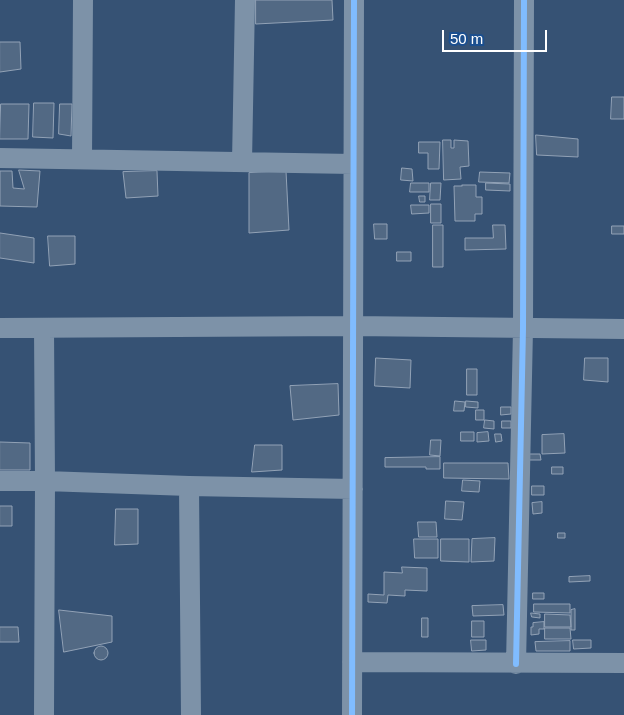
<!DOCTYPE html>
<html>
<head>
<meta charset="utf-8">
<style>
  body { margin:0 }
  #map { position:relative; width:624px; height:715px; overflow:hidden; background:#365274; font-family:Arial,sans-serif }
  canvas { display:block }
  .scale { position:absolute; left:442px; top:30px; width:105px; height:22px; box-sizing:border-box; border:2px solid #fff; border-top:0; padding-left:6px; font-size:15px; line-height:18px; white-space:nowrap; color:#fff; -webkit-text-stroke:4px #1b4f8f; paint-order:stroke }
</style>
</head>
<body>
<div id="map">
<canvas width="624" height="715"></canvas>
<div class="scale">50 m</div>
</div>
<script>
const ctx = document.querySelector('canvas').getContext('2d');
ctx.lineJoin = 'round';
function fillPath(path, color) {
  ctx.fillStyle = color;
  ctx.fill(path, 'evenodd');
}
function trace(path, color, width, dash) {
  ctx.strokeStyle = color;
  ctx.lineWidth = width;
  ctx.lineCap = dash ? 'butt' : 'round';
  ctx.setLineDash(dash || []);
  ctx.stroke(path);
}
const building = new Path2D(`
  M256 0H332L333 20 256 24Z
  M0 42H20L21 69 0 72Z
  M612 97H624V119H611Z
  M34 103H54L53 138 33 137Z
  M1 104H29L28 139H0Z
  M60 104H72L71 136 59 134Z
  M536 135 578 139V157L537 155Z
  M443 140H451V148H454V140L468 141 469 166 460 167 461 179 444 180Z
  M419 142H440L439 169H428V153H419Z
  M402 168 412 169 413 181 401 180Z
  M19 170 40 171 37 207 0 206V171H12L13 188 24 189Z
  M157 171 158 196 126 198 123 172Z
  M286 171 289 230 249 233V173Z
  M480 172 510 173 509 183 479 182Z
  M411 183H429V192H410Z
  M431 183H441L440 200H430Z
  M486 183 510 184V191L486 190Z
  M462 185H476V197H482V214H475V221H455L454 186H462Z
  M419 196H425V202H420Z
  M431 204H441V223H431Z
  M411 205H429V213L412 214Z
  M374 224H387V239H375Z
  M433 225H443V267H433Z
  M493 225H505L506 249 465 250V238H493Z
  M612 226H624V234H612Z
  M0 233 34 238V263L0 258Z
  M48 236H75V264L50 266Z
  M397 252H411V261H397Z
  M376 358 411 360 410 388 375 386Z
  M585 358H608V382L584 380Z
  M467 369H477V395H467Z
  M338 384 339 415 293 420 290 386Z
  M455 401 465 402 464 411H454Z
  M466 401 478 402V408L466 407Z
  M501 407H511V414L501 415Z
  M476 410H484V420H476Z
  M485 420 494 421V429L484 428Z
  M502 421H511V428H502Z
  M461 432H474V441H461Z
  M488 432 489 441 477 442V433Z
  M495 434H501L502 441 496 442Z
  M564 434 565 453 542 454V435Z
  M431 440H441L440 456 430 455Z
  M0 442 30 443V470H0Z
  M255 445H282V470L252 472Z
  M528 454H540L541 460H528Z
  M440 457V469H426V467H385V458Z
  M444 463H508L509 479 444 478Z
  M552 467H563V474H552Z
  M463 480 480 481 479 492 462 491Z
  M532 486H544V495H532Z
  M446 501 464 502 462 520 445 519Z
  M542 502V513L533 514 532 503Z
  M0 506H12V526H0Z
  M116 509H138V544L115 545Z
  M418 522H436L437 537H419Z
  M558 533H565V538H558Z
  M495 538 494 561 471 562 472 539Z
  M414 539H438V558H415Z
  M441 539H469V562L441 561Z
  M402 567 427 568V591L405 590V596L388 595 387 603 368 602V594L384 595V572L402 573Z
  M590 576V581L569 582V577Z
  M533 593H544V599H533Z
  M534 604H570V613L534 612Z
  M503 605 504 615 473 616 472 606Z
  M575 609V630H571V610Z
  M59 610 112 616V642L64 652Z
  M531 613 540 614V618L532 617Z
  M545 614 570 615 571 627H545Z
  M422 618H428V637H422Z
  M472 621H484V637H472Z
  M544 622V629H539V634L531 635V627H533V623Z
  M0 627H18L19 642H0Z
  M545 628H570L571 639H545Z
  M471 640H486V650L472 651Z
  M573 640H591V648L574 649Z
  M570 641V651H536L535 642Z
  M94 653a7 7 0 1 1 14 0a7 7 0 1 1-14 0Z`);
fillPath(building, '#526984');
trace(building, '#92a2b6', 1);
trace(new Path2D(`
  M0 158 353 164
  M82 159 83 0
  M242 162 245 0
  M0 328 353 326 624 329
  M0 481H45L189 486 353 489
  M189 486 191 715
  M352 662 624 663
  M516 664 523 329 524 0
  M44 715 45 481 44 328
  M352 715 354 0`), '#7d92a8', 20);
trace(new Path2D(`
  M516 664 523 329 524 0
  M352 715 354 0`), '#80bcff', 6);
</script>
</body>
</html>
